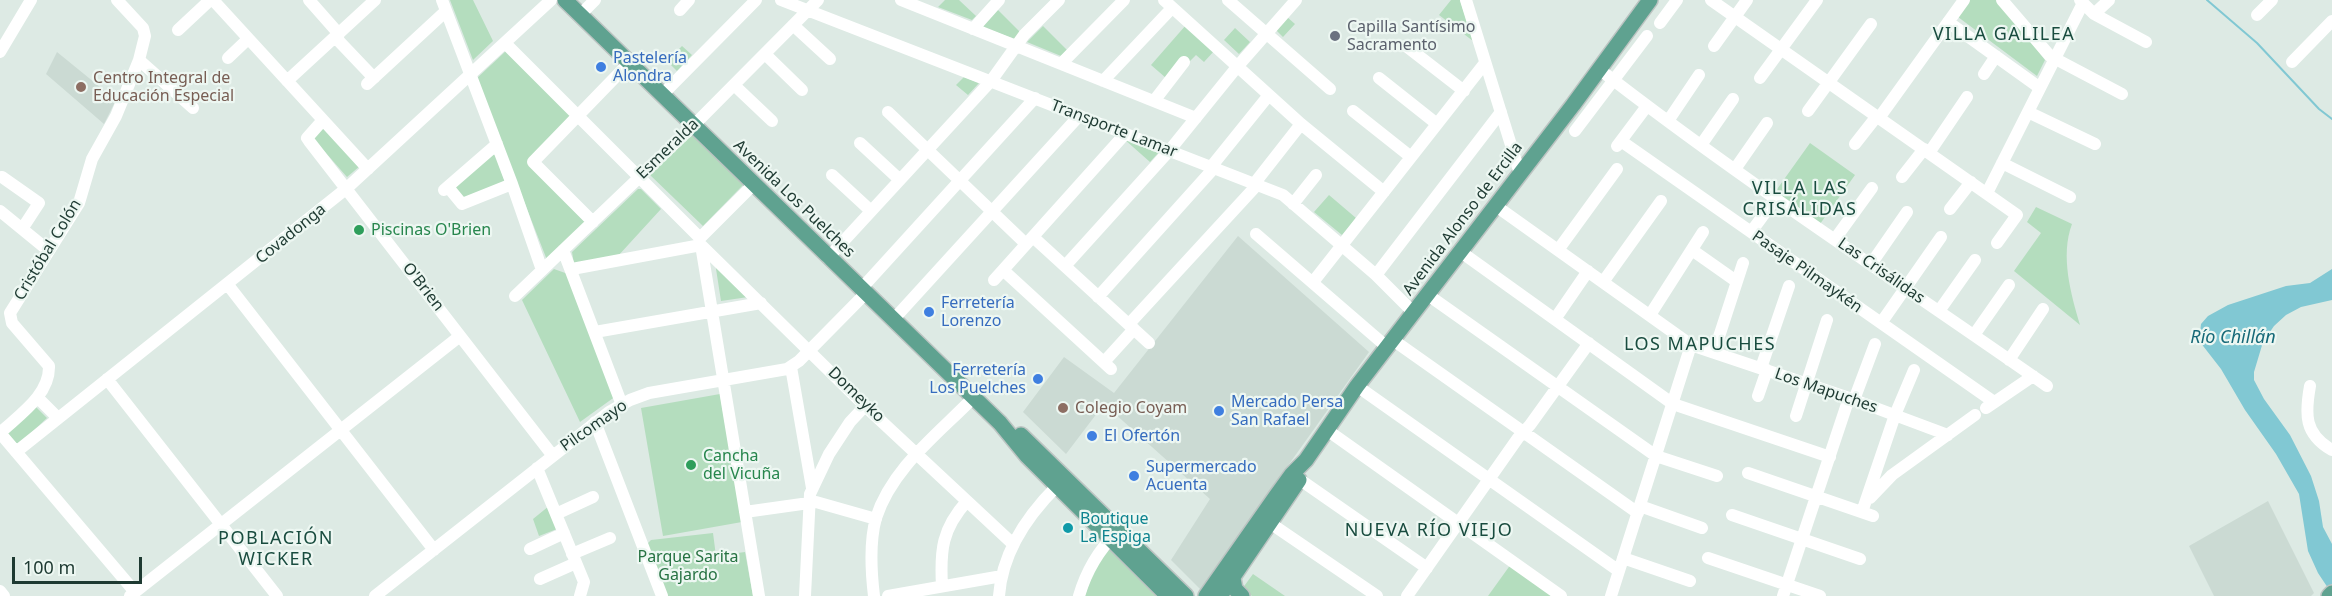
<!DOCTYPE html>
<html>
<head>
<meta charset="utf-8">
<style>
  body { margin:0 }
  #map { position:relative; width:2332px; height:596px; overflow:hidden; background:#ddeae4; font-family:"Noto Sans",sans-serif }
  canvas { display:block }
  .scale { position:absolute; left:12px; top:557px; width:130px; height:27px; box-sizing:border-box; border:3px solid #1e3a32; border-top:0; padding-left:8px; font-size:18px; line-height:21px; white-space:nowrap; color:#1e3a32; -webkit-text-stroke:4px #edf7f2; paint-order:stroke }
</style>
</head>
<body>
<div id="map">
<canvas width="2332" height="596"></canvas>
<div class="scale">100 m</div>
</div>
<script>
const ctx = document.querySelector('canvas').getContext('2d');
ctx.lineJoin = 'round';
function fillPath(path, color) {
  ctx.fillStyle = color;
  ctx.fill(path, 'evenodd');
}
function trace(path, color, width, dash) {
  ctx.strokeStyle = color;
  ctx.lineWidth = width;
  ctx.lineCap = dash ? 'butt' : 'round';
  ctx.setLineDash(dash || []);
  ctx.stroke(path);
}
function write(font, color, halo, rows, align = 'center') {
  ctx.font = font + ' "Noto Sans",sans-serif';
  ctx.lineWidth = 4.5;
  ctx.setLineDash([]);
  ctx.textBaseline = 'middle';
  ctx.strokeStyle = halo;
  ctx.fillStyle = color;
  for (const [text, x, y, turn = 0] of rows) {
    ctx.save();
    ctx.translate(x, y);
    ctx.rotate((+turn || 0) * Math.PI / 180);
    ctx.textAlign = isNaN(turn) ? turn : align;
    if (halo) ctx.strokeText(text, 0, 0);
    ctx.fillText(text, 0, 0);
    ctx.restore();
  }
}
fillPath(new Path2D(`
  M57 52 116 100 104 124 46 74Z
  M1238 236 1369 352 1200 589 1171 560 1210 499 1104 404 1066 454 1023 412 1064 357 1114 393Z
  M2268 501 2314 593 2311 596H2214L2189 546Z`), '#cbdad3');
fillPath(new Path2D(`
  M450 0H473L493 41 473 60Z
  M945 0H959L976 16 972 20 938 7Z
  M1451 0H1460L1473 41 1439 15Z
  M1970 0H1997L2045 60 2037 76 1958 17Z
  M994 6 1023 35 1018 40 976 25Z
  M1287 17 1295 24 1283 37 1276 30Z
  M1186 25 1215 50 1204 62 1196 55 1189 62 1166 78 1151 65Z
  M1043 26 1067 50 1061 56 1027 42Z
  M1235 28 1250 42 1239 54 1224 40Z
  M682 46 692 55 677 71 667 61Z
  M507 50 573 116 528 163 586 223 547 260 476 79Z
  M964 77 979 83 968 95 956 85Z
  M324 125 360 166 347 177 311 136Z
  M692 130 745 183 703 226 649 174Z
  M1124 139 1160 151 1150 162Z
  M1810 143 1855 175 1820 224 1775 192Z
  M494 151 505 182 463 199 453 186Z
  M638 189H641L661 209 618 256 574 264 572 252Z
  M1329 195 1356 218 1342 235 1314 212Z
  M2036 207 2072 224C2060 256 2071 294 2080 325L2014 271 2041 233 2027 222Z
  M714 256 755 296 721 301Z
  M554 269 568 274 616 396 580 422 522 300Z
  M720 394 742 522 663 536 641 408Z
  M36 407 47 418 18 445 6 432Z
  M549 506 557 529 539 536 533 519Z
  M713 533 716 556 745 552 753 596H666L646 545 651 540Z
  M1109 549 1157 596H1085C1090 579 1097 562 1109 549Z
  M1511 564 1557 596H1488Z
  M1253 574 1285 596H1252L1242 589Z`), '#b4ddbe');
fillPath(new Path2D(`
  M2332 269V300L2301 307 2286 315 2274 326 2263 342 2254 372V380L2264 399 2290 435 2311 476 2319 501 2323 527 2332 544V594L2318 573 2308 551 2299 494 2276 454 2245 410 2221 369 2200 342V333L2201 324 2208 316 2228 305 2286 286 2310 283Z`), '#81c8d3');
trace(new Path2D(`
  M2207 0 2257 43 2319 109 2332 119`), '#81c8d3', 2);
const major = new Path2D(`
  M565 0 1000 423 1027 456 1168 596
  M1021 435 1186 596
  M1233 578 1235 589 1242 596
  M1206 596 1276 496 1292 474 1306 460 1357 386 1573 105 1650 0
  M1220 596 1299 480
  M2329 596 2332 593`);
trace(major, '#bcc4c2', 18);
trace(new Path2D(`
  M117 0 143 28 145 36 139 60 116 116 92 159 79 203 10 313 12 323 49 366C50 395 19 415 0 433L135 592
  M213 0 368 169
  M309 0 339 34
  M442 0 512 184 542 270
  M781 0 1283 195 1376 275 1414 313
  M901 0 1196 118
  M1164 0 1301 124 1384 192
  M1228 0 1330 89
  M1466 0 1520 174
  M1711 0 2017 215 1997 243
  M2002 0 2050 56 2122 94
  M2080 0 2094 14 2146 42
  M680 10 689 0
  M2094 14 2109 0
  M580 15 595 0
  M2257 15 2272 0
  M1948 22 2040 88
  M1660 23 1677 0
  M793 25 830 59
  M973 29 999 0
  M178 30 210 0
  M335 37 374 78
  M505 43 700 238
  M1406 46 1464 91
  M1714 46 1747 0
  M0 52 31 0
  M765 54 802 90
  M228 58 248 39
  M139 60 193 108
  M2292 62 2332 21
  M1061 64 1124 0
  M1599 69C1743 181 1897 281 2047 386
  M1984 74 1996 56
  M1379 78 1437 124
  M1760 78 1817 0
  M287 81 375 0
  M1103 81 1172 8
  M367 84 446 11
  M734 85 772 121
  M662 95 756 0
  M1154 101 1184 62
  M1353 111 1411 157
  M1808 111 1871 24
  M888 112 1026 244
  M2028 112 2095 144
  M1879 118 1964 0
  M323 120 307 138 309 141 553 456
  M1668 121 1699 75
  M1575 131 1647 36
  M1621 141 1994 402
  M860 143 900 180
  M1855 144 1877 116
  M1701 145 1733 99
  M1617 146 1647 106
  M1929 153 1967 97
  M2002 163 2070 197
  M1211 167 1269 95
  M1735 169 1767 123
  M832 175 871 211
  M2 177 39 203 22 229
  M1902 177 1924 149
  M1254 184 1301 124
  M448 187 462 204 512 184
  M444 190 497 144
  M1987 193 2083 3
  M1293 204 1316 175
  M1496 206 1691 345 1849 398 1948 435
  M1950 209 1971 182
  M0 211 49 251
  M593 222 533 162 629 63
  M1751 232 1776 198
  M1256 234 1387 347
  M1033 237 1149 343
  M700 238 753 185
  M1835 239 1872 188
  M701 245 759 596
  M563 250 622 405
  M1558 250 1617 169
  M1692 250 1736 281
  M1461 252 1673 404 1830 457
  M828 258 991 81 1024 35 1059 0
  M1871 264 1907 212
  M1065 266 1169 151 1237 67 1296 0
  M572 269 701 245 865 406 1013 544
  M1003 270 1111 369
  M1376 275 1501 112
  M994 280 1125 134
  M1313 282 1485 63
  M1603 282 1661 201
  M228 285 434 550
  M861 289 1035 98
  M1428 295 1656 456 1717 476
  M515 296 693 126 818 0
  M1098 297 1214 168
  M1939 311 1975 260
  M1650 315 1703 232
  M1555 319 1588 271
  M893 320 1079 116
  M1881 323 1941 237
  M1129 324 1257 185
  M595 332 761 303
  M1974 335 2009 285
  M1393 340 1638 513
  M1714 352 1743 263
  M2009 360 2043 309
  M1104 362 1134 329
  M791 367 812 488
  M1761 368 1789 286
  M107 379 277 596
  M1357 386 1619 571
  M2310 386C2305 414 2304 434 2332 450
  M1758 396 1767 370
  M38 398 58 418
  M1854 400 1875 344
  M1986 408 2033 376
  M1796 416 1827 320
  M595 422 662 596
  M1327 430 1561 596
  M16 452 347 188 551 0
  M537 468 584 582 580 596
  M1748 473 1873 516
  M1299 479 1427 568
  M1870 498 1892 475 1975 415
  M1640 506 1702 528
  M745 512 816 502 876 519
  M1862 512 1895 415 1914 370
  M556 514 593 497
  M1732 515 1860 559
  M1270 523 1377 596
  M530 549 564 533
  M572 554 610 538
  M1623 558 1690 581
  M1708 558 1820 596
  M540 579 576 563
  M942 586C940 550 942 529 967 501
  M0 591 4 596
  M130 596 460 336
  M375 596 609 412 630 400 649 393 787 369 799 361 865 294
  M805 596 810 494 829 454 850 422 865 406
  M874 596C871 571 869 543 876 518 892 468 938 434 973 398
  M888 596 1002 576
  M999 596C1002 552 1027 516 1057 486
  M1079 596C1086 572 1098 551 1116 533
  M1407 596 1518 438 1530 425 1589 343
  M1611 596 1691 345
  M1783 596 1849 398`), '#fff', 12);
trace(major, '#5fa290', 15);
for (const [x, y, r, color] of [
  [1335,36,6,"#6b7280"],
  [601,67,6,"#3f7fe0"],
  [81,87,6,"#8d6e63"],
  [359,230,6,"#2e9e5b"],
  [929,312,6,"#3f7fe0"],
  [1038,379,6,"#3f7fe0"],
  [1063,408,6,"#8d6e63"],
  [1219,411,6,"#3f7fe0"],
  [1092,436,6,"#3f7fe0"],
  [691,465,6,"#2e9e5b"],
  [1134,476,6,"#3f7fe0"],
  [1068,528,6,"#0f9aa8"]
]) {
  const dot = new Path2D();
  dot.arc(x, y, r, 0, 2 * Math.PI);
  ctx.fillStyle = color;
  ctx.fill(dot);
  trace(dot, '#edf7f2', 2);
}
write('16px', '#5b616d', '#edf7f2', [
  ["Capilla Santísimo",1347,27],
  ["Sacramento",1347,45]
], 'left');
write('16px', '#366cbe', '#edf7f2', [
  ["Pastelería",613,58],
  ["Alondra",613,76],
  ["Ferretería",941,303],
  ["Lorenzo",941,321],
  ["Ferretería",1026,370,"right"],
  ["Los Puelches",1026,388,"right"],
  ["Mercado Persa",1231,402],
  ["San Rafael",1231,420],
  ["El Ofertón",1104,436],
  ["Supermercado",1146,467],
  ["Acuenta",1146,485]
], 'left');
write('16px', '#785e54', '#edf7f2', [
  ["Centro Integral de",93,78],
  ["Educación Especial",93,96],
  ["Colegio Coyam",1075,408]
], 'left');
write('16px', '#1e3a32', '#edf7f2', [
  ["Transporte Lamar",1114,129,21],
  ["Esmeralda",668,149,-44],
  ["Avenida Los Puelches",794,199,44],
  ["Avenida Alonso de Ercilla",1463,219,-53],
  ["Covadonga",291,234,-39],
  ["Cristóbal Colón",48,250,-59],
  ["Las Crisálidas",1881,271,35],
  ["Pasaje Pilmaykén",1807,272,35],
  ["O'Brien",423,287,52],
  ["Los Mapuches",1826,391,19],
  ["Domeyko",856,395,44],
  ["Pilcomayo",594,426,-35]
]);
write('16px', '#27864d', '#edf7f2', [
  ["Piscinas O'Brien",371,230],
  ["Cancha",703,456],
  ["del Vicuña",703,474]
], 'left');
write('16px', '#0d838f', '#edf7f2', [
  ["Boutique",1080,519],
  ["La Espiga",1080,537]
], 'left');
write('16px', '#267242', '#edf7f2', [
  ["Parque Sarita",688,557],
  ["Gajardo",688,575]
]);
ctx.letterSpacing = '1.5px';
write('18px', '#194c3f', '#edf7f2', [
  ["VILLA GALILEA",2004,35],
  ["VILLA LAS",1800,189],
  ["CRISÁLIDAS",1800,210],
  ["LOS MAPUCHES",1700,345],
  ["NUEVA RÍO VIEJO",1429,531],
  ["POBLACIÓN",276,539],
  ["WICKER",276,560]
]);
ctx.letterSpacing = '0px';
write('italic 18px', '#166978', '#edf7f2', [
  ["Río Chillán",2233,338]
]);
</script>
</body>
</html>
